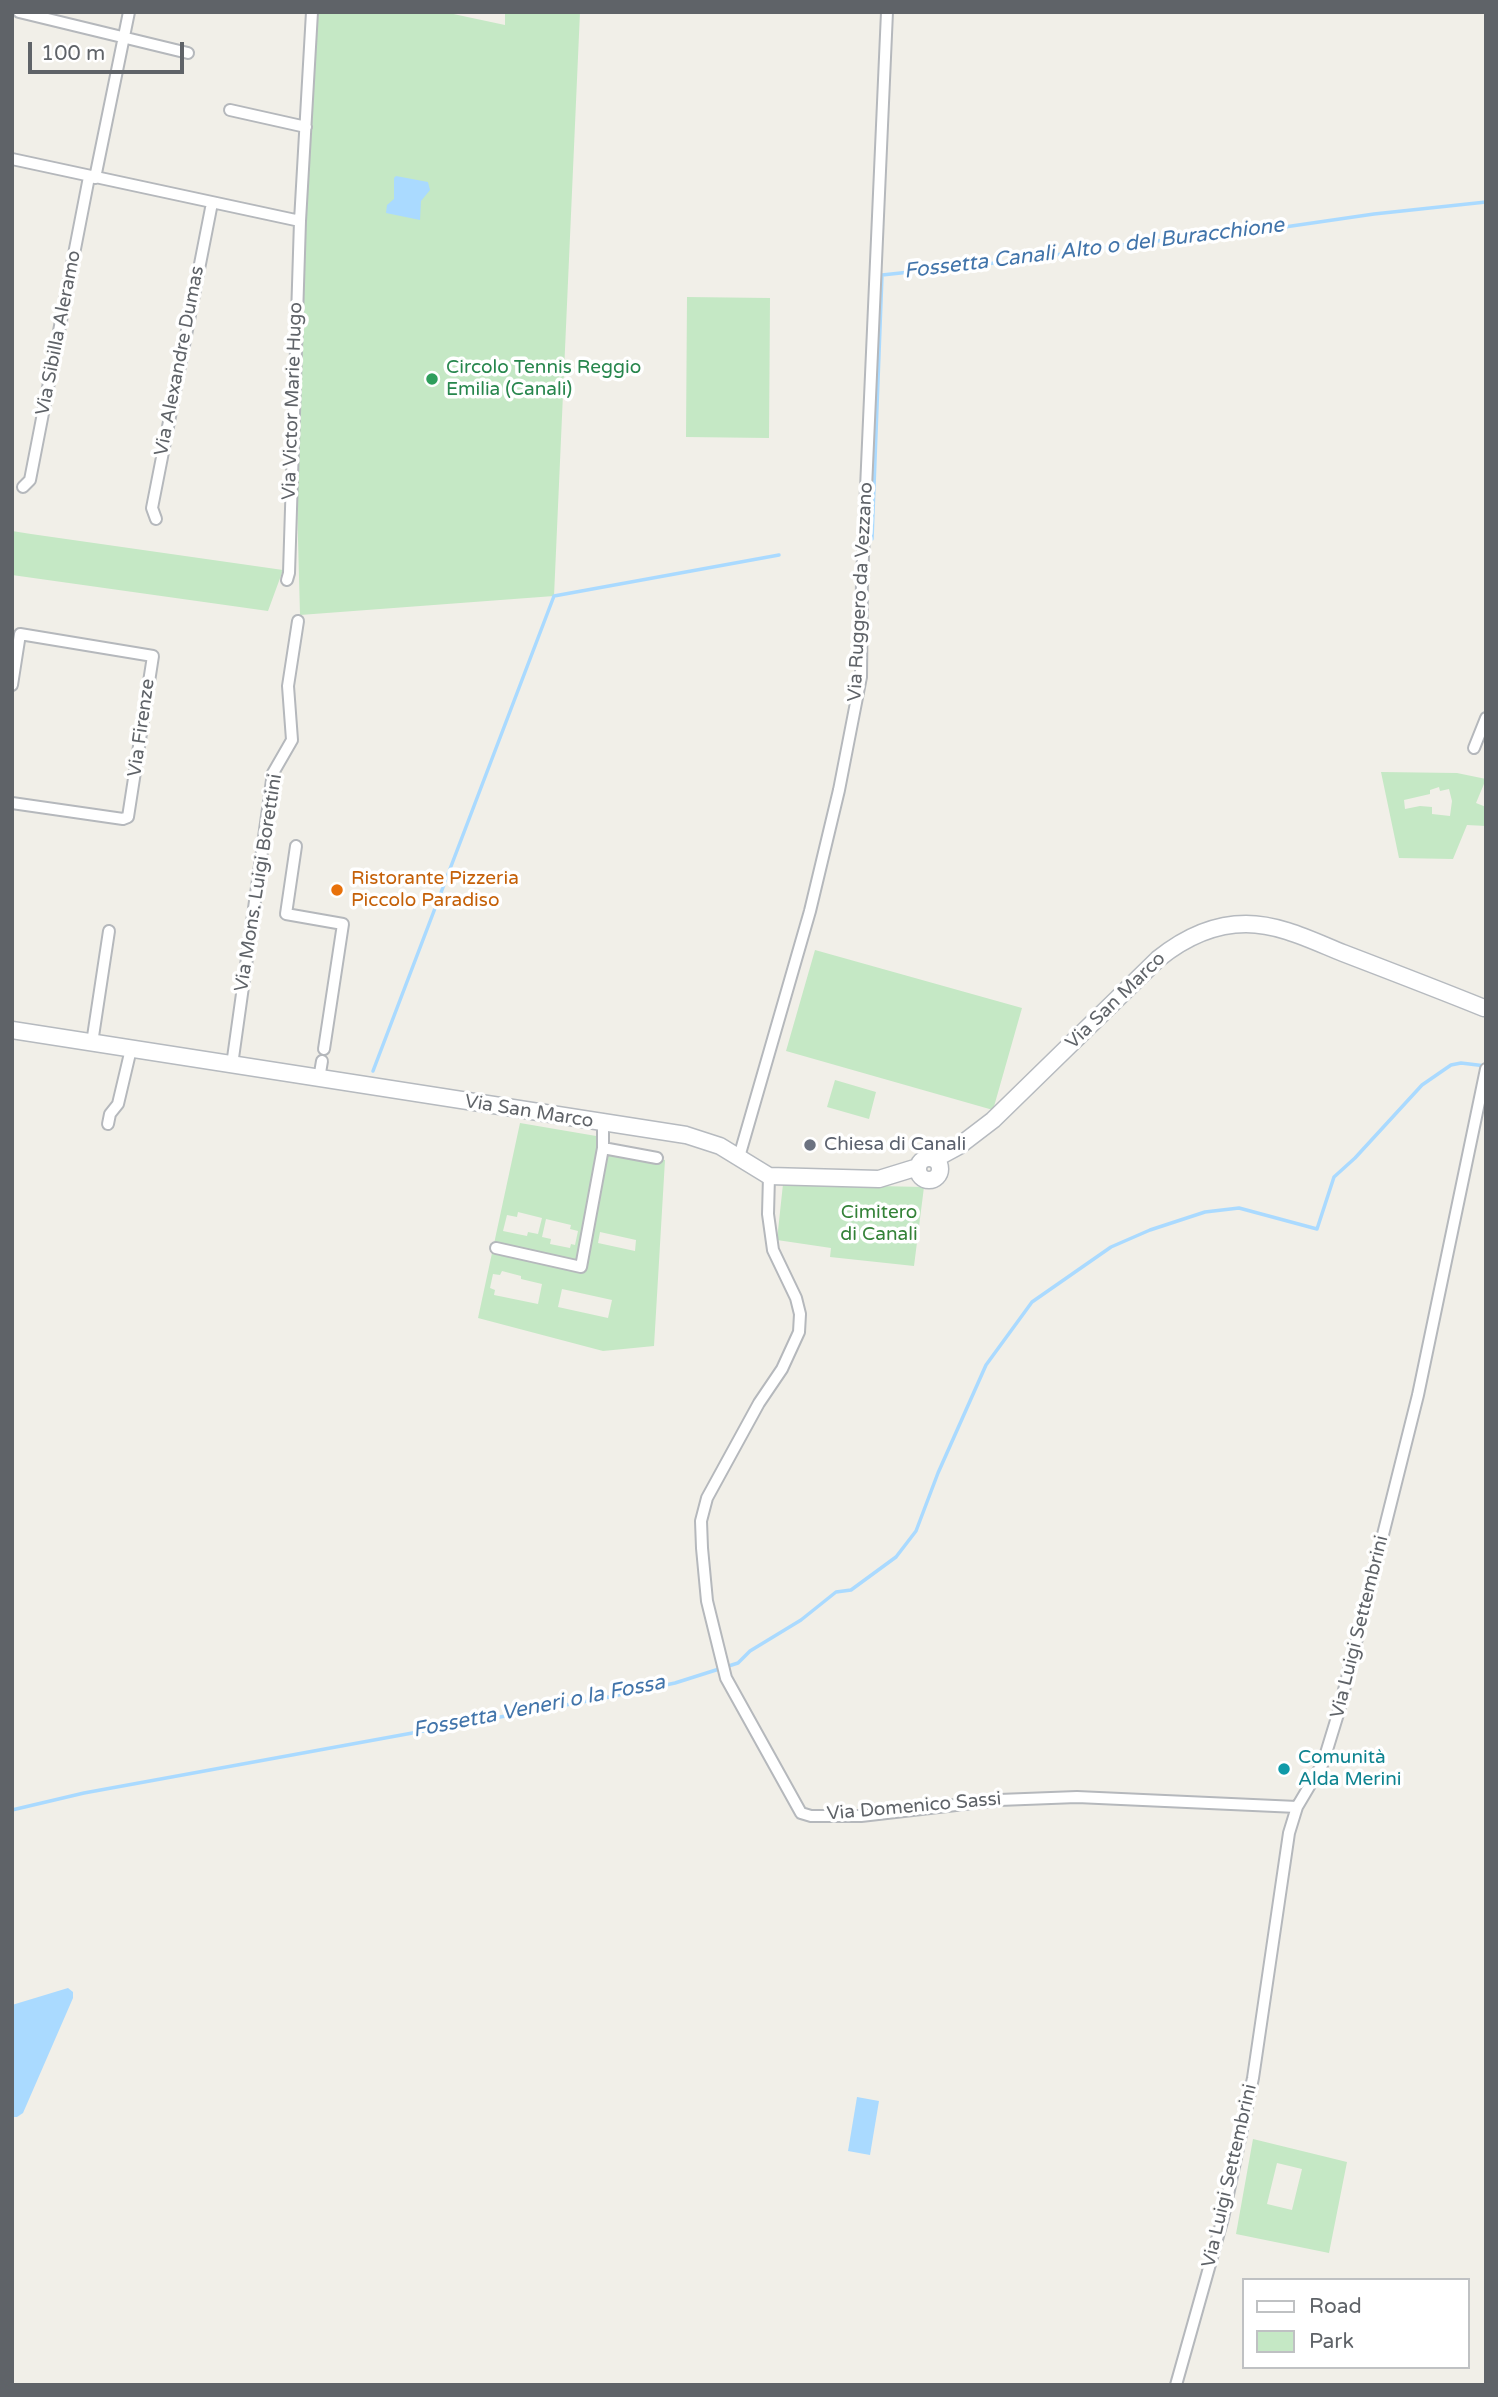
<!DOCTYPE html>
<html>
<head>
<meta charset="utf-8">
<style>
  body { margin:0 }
  #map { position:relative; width:1498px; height:2397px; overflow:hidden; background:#f1efe8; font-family:"Varela Round",sans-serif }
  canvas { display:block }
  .frame { position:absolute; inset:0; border:14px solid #5f6368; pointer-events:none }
  .legend { position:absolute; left:1242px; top:2278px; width:228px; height:91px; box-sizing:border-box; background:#fff; border:2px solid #bfc1c3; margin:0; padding:9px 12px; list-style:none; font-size:21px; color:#5f6368 }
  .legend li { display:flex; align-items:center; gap:14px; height:35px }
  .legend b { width:35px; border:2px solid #bfc1c3 }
  .scale { position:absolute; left:28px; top:42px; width:156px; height:32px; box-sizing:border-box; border:4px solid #5f6368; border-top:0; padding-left:9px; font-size:21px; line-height:24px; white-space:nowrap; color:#5f6368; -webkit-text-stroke:5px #fff; paint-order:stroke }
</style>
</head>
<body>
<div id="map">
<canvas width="1498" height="2397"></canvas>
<div class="frame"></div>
<ul class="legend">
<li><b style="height:9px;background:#fff"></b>Road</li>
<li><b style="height:19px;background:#c5e8c5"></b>Park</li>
</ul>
<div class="scale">100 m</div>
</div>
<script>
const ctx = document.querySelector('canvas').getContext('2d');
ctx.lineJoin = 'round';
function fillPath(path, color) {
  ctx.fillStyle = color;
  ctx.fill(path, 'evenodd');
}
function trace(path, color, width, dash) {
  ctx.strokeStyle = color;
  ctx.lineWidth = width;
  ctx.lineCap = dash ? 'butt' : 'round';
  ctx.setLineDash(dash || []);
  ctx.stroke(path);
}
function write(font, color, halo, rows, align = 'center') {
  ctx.font = font + ' "Varela Round",sans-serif';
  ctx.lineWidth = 7;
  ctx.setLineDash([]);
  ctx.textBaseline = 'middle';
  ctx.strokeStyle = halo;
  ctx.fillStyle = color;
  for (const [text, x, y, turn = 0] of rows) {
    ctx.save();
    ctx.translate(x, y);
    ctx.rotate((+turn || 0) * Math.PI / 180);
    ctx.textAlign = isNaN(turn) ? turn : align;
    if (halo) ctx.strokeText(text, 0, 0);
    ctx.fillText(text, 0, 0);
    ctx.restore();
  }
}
fillPath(new Path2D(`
  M316 12H444L505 25V12H580L554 596 300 615 297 501 303 257 312 123Z
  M687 297 770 298 769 438 686 437Z
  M12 531 31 534 283 570 268 611 12 575Z
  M1381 772 1457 773 1486 779 1476 803 1486 807V826L1467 825 1453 859 1399 858ZM1439 787 1440 791 1449 789 1452 801 1450 816 1432 814V807L1420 806 1405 809 1404 800 1430 794V790Z
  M815 950 1022 1008 993 1110 786 1051Z
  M835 1080 876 1092 869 1119 827 1107Z
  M520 1123 602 1137 603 1148 665 1160 654 1346 603 1351 478 1318ZM518 1212 542 1218 538 1234 528 1232 527 1236 503 1231 507 1215 517 1217ZM546 1219 571 1225 570 1229 578 1231 575 1245 571 1244 570 1248 550 1244 551 1239 542 1237ZM600 1232 636 1240 635 1251 598 1243ZM502 1271 521 1276V1279L542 1284 538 1304 494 1295 495 1290 490 1288 493 1274 500 1275ZM562 1289 612 1300 608 1318 558 1307Z
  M783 1184 924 1187 914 1266 830 1257 831 1248 777 1240Z
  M1253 2139 1347 2162 1329 2253 1236 2234ZM1277 2163 1302 2169 1292 2210 1267 2204Z`), '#c5e8c5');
fillPath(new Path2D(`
  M396 176 428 182 430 190 421 201 420 220 386 213 387 205 394 199V178Z
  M68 1988 73 1992V1998L23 2113 17 2117H12V2005Z
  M857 2097 879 2101 870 2155 848 2151Z`), '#aadaff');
trace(new Path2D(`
  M872 539 882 275 1022 260 1129 244 1271 229 1374 214 1486 202
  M373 1071 554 596 779 555
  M12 1810 84 1793 604 1698 675 1683 738 1663 750 1651 801 1620 836 1592 851 1590 896 1557 916 1531 938 1473 986 1365 1032 1302 1111 1247 1150 1230 1205 1212 1239 1208 1317 1229 1334 1177 1355 1158 1422 1085 1451 1065 1461 1063 1486 1066`), '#aadaff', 3.5);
const street = new Path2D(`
  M19 12 188 53
  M230 110 306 127
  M12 159 300 221 312 12
  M95 178 129 12
  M23 487 30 480 89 177
  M156 519 152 508 212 203
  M287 580 289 573 300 221
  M12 685 20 634 153 656 128 817 123 819 12 803
  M1474 748 1486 718
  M296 846 286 914 343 924 324 1049
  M92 1043 109 931
  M232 1065 273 773 292 740 288 686 298 621
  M319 1079 322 1061
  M603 1123V1148L657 1158
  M108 1124 110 1114 118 1104 131 1049
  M739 1157 810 911 839 790 861 677 862 579 887 12
  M769 1176 768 1214 773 1250 796 1298 800 1314 799 1332 782 1369 759 1403 707 1498 701 1521 702 1548 707 1601 726 1678 801 1813 811 1816H861L999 1800 1077 1797 1297 1807
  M496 1248 581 1267 603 1148
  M1176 2385 1223 2218 1253 2078 1289 1833 1297 1807 1323 1763 1338 1714 1418 1395 1486 1069`);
const secondary = new Path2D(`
  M12 1030 686 1135 720 1146 769 1176 879 1179 918 1167
  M918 1169a11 11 0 1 1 22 0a11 11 0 1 1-22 0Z
  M935 1159 959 1146 993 1120 1158 959C1184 938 1212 924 1246 924 1280 924 1313 941 1343 953 1390 971 1437 989 1484 1008`);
trace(street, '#b5b8bc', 14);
trace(secondary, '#b6babf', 19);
trace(street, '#fff', 10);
trace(secondary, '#fff', 16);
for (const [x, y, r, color] of [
  [432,379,7,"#2e9e5b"],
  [337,890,7,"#e8710a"],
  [810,1145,7,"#6b7280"],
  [1284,1769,7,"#0f9aa8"]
]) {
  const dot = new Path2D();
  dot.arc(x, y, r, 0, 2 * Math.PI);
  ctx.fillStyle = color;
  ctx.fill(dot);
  trace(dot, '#fff', 2.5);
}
write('19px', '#5f6368', '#fff', [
  ["Via Sibilla Aleramo",59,333,-79],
  ["Via Alexandre Dumas",180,361,-79],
  ["Via Victor Marie Hugo",293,401,-88],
  ["Via Ruggero da Vezzano",861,592,-87],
  ["Via Firenze",142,728,-82],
  ["Via Mons. Luigi Borettini",259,883,-81],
  ["Via San Marco",1116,1001,-44],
  ["Via San Marco",529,1112,9],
  ["Via Luigi Settembrini",1360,1627,-76],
  ["Via Domenico Sassi",914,1807,-5],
  ["Via Luigi Settembrini",1230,2176,-77]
]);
write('19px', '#27864d', '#fff', [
  ["Circolo Tennis Reggio",446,368],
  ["Emilia (Canali)",446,390]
], 'left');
write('19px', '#c56008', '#fff', [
  ["Ristorante Pizzeria",351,879],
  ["Piccolo Paradiso",351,901]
], 'left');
write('19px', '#5b616d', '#fff', [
  ["Chiesa di Canali",824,1145]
], 'left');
write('19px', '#348238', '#fff', [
  ["Cimitero",879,1213],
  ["di Canali",879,1235]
]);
write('19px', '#0d838f', '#fff', [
  ["Comunità",1298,1758],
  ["Alda Merini",1298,1780]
], 'left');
write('italic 21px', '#4174aa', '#fff', [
  ["Fossetta Canali Alto o del Buracchione",1094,249,-7],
  ["Fossetta Veneri o la Fossa",539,1707,-11]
]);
</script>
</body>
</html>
